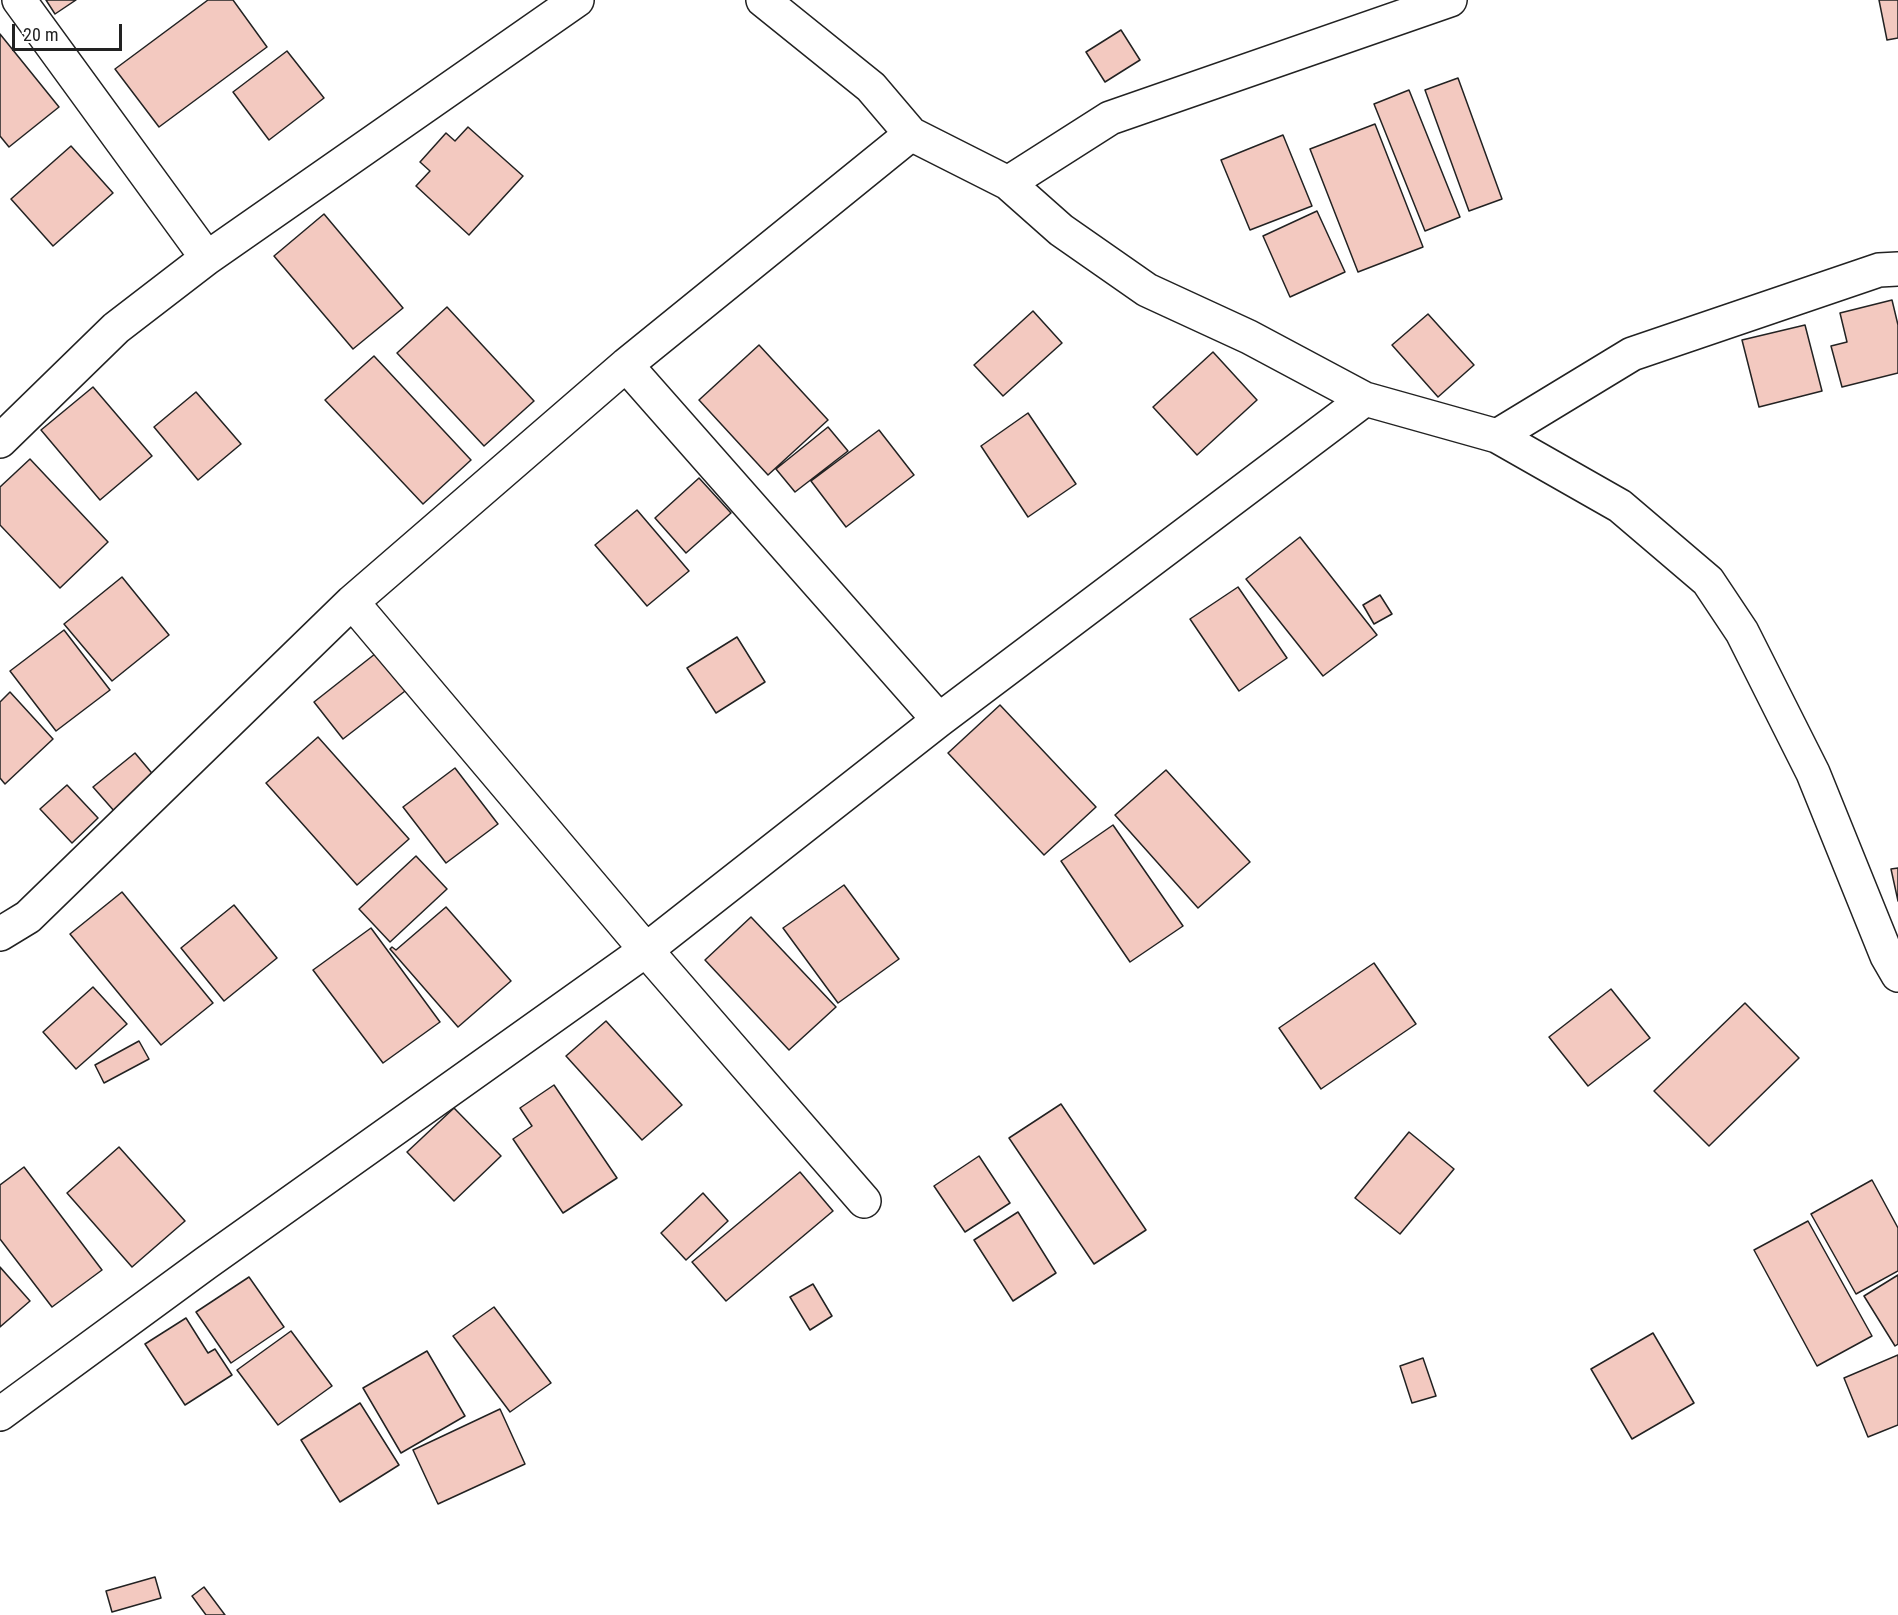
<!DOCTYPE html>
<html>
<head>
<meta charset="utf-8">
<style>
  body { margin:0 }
  #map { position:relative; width:1898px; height:1615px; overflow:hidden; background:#fff; font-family:"Roboto Condensed",sans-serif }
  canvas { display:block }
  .scale { position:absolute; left:12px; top:24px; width:110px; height:27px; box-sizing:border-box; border:3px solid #222; border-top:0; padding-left:8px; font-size:18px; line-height:21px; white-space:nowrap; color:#222; -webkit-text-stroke:4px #fff; paint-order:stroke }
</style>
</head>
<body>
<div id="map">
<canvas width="1898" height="1615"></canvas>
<div class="scale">20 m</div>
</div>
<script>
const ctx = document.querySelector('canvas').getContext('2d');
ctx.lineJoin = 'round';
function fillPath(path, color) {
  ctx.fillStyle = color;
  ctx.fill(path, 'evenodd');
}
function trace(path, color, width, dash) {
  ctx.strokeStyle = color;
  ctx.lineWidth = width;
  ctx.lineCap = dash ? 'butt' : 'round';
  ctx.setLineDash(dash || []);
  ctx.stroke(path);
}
const building = new Path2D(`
  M46 0H76L55 14Z
  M208 0H233L267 47 159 127 115 69Z
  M1879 0H1898V38L1887 40Z
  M1121 30 1140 60 1105 82 1086 52Z
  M0 34 59 107 9 147 0 136Z
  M287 51 324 98 269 140 233 92Z
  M1458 78 1502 199 1469 211 1425 90Z
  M1409 90 1460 217 1425 231 1374 104Z
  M1375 124 1423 247 1358 272 1310 149Z
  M468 127 523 176 469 235 416 186 430 171 420 162 446 133 455 141Z
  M1283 135 1312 206 1250 230 1221 160Z
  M71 146 113 193 53 246 11 199Z
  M1317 211 1345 272 1290 297 1263 236Z
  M324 214 403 308 353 349 274 256Z
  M1892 300 1898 325V373L1842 387 1831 346 1847 342 1840 313Z
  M447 307 534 401 484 446 397 353Z
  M1033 311 1062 343 1003 396 974 365Z
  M1428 314 1474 365 1438 397 1392 345Z
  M1805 325 1822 391 1759 407 1742 340Z
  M759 345 828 420 768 475 699 400Z
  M1213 352 1257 400 1197 455 1153 407Z
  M374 356 471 460 423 504 325 400Z
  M93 387 152 456 100 500 41 430Z
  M196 392 241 444 198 480 154 427Z
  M1028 413 1076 484 1028 517 981 446Z
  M828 427 848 451 795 492 776 469Z
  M879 430 914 475 846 527 811 481Z
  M30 459 108 542 60 588 0 525V487Z
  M699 478 731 513 686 553 655 518Z
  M637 510 689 571 647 606 595 545Z
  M1300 537 1377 635 1323 676 1246 579Z
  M122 577 169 635 112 681 64 624Z
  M1238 587 1287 658 1239 691 1190 619Z
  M1380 595 1392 614 1374 624 1363 605Z
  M64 630 110 690 56 731 10 671Z
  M737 637 765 682 716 713 687 668Z
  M380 650 409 688 343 739 314 702Z
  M10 692 53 739 5 784 0 778V702Z
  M1000 705 1096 807 1044 855 948 753Z
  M318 737 409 839 357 885 266 783Z
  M135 753 156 778 115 812 93 787Z
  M455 768 498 824 446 863 403 807Z
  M1166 770 1250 862 1198 908 1115 815Z
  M67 785 98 818 72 843 40 809Z
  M1113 825 1183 926 1130 962 1061 861Z
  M416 856 447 889 390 942 359 909Z
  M1898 868V901L1891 869Z
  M844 885 899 959 838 1003 783 928Z
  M122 892 213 1003 161 1045 70 934Z
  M234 905 277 958 224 1001 181 948Z
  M446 907 511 981 458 1027 390 949 392 947 396 950Z
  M751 917 836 1007 789 1050 705 960Z
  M371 928 440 1022 383 1063 313 970Z
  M1374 963 1416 1024 1321 1089 1279 1028Z
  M93 987 127 1024 76 1069 43 1032Z
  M1611 989 1650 1038 1588 1086 1549 1037Z
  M1745 1003 1799 1058 1709 1146 1654 1091Z
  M606 1021 682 1105 642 1140 566 1056Z
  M139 1041 149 1059 104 1083 95 1065Z
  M554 1085 617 1178 563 1213 513 1139 532 1126 520 1108Z
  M1061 1104 1146 1230 1094 1264 1009 1138Z
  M454 1108 501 1156 454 1201 407 1152Z
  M1409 1132 1454 1169 1400 1234 1355 1198Z
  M119 1147 185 1221 132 1267 67 1193Z
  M979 1156 1010 1203 965 1232 934 1186Z
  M24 1167 102 1270 52 1307 0 1239V1185Z
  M800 1172 833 1211 726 1301 692 1262Z
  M1872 1180 1898 1228V1271L1856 1294 1811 1214Z
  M703 1193 728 1221 686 1260 661 1233Z
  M1018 1212 1056 1273 1013 1301 974 1240Z
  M1808 1221 1872 1336 1817 1366 1754 1250Z
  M0 1267 30 1301 0 1327Z
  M1898 1275V1344L1895 1346 1864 1296Z
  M249 1277 284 1327 231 1363 196 1312Z
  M813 1284 832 1316 810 1330 790 1297Z
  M494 1307 551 1383 510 1412 453 1336Z
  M186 1318 208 1353 215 1349 232 1375 185 1405 145 1344Z
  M291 1331 332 1386 278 1425 237 1370Z
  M1653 1333 1694 1403 1632 1439 1591 1369Z
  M427 1351 465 1416 401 1453 363 1388Z
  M1898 1355V1425L1868 1437 1844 1378Z
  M1423 1358 1436 1396 1412 1403 1400 1366Z
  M360 1403 399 1465 340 1502 301 1440Z
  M500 1409 525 1464 438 1504 413 1450Z
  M155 1577 161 1598 112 1612 106 1591Z
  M204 1587 225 1615H206L192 1596Z`);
fillPath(building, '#f3c9c0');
trace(building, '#222', 1.5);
const street = new Path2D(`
  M19 0 207 258
  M763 0 871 87 911 134 1008 183 1061 230 1147 290 1249 337 1365 399 1497 436 1620 506 1708 581 1742 632 1813 773 1887 956 1898 975
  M1008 183 1110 118 1450 0
  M626 365 939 720
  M1497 436 1632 354 1879 270 1898 269
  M0 441 116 328 207 258 577 0
  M352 602 646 950 864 1201
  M0 934 28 917 352 602 626 365 911 134
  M0 1414 206 1263 646 950 939 720 1365 399`);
trace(street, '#222', 36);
trace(street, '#fff', 33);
</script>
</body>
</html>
